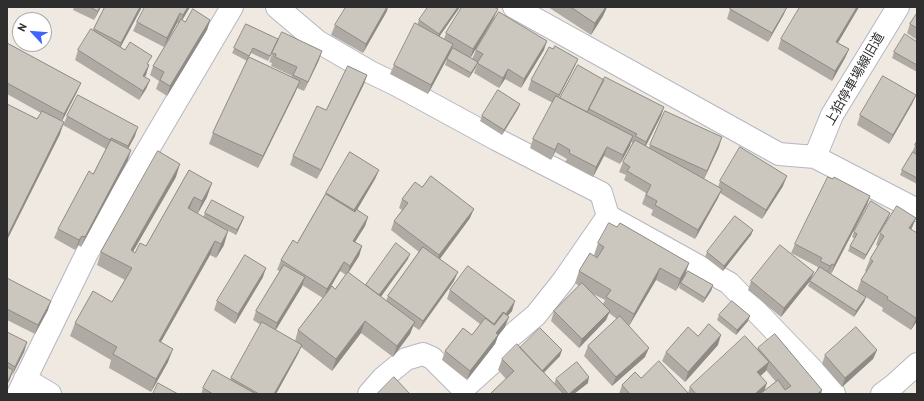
<!DOCTYPE html>
<html>
<head>
<meta charset="utf-8">
<style>
  body { margin:0 }
  #map { position:relative; width:924px; height:401px; overflow:hidden; background:#efe9e1; font-family:"PT Sans",sans-serif }
  canvas { display:block }
  .frame { position:absolute; inset:0; border:8px solid #2e2e2e; pointer-events:none }
  .north { position:absolute; left:12px; top:12px; width:40px; height:40px; box-sizing:border-box; background:#fff; border:1px solid #ababab; border-radius:50%; rotate:296deg; font-size:11px; font-weight:700; line-height:16px; text-align:center; color:#2e2e2e }
  .north::after { content:''; display:block; margin:auto; width:14px; height:18px; background:#4264fb; clip-path:polygon(50% 0,100% 100%,50% 72%,0 100%) }
</style>
</head>
<body>
<div id="map">
<canvas width="924" height="401"></canvas>
<div class="frame"></div>
<div class="north">N</div>
</div>
<script>
const ctx = document.querySelector('canvas').getContext('2d');
ctx.lineJoin = 'round';
function trace(path, color, width, dash) {
  ctx.strokeStyle = color;
  ctx.lineWidth = width;
  ctx.lineCap = dash ? 'butt' : 'round';
  ctx.setLineDash(dash || []);
  ctx.stroke(path);
}
function fillPath(path, color) {
  ctx.fillStyle = color;
  ctx.fill(path, 'evenodd');
}
function write(font, color, halo, rows, align = 'center') {
  ctx.font = font + ' "PT Sans","Noto Sans JP",sans-serif';
  ctx.lineWidth = 3.5;
  ctx.setLineDash([]);
  ctx.textBaseline = 'middle';
  ctx.strokeStyle = halo;
  ctx.fillStyle = color;
  for (const [text, x, y, turn = 0] of rows) {
    ctx.save();
    ctx.translate(x, y);
    ctx.rotate((+turn || 0) * Math.PI / 180);
    ctx.textAlign = isNaN(turn) ? turn : align;
    if (halo) ctx.strokeText(text, 0, 0);
    ctx.fillText(text, 0, 0);
    ctx.restore();
  }
}
const street = new Path2D(`
  M277 7 317 41 372 73 395 84 496 139 601 193 608 216 729 283 833 391 834 394
  M514 7 779 154 815 157 917 210
  M815 157 832 115 898 7
  M25 379 50 394
  M18 394 87 253 232 7
  M369 394 383 378 406 359 423 354 432 358 463 389 503 353 504 342 536 315 563 281 608 216
  M882 394 894 385 917 364`);
trace(street, '#b4b7c1', 24);
trace(street, '#fff', 22);
fillPath(new Path2D(`
  M74 7H101L94 20 73 10Z
  M105 7H142L120 47 149 65 145 77 150 80 146 89 139 100 75 60 78 50 93 30Z
  M190 7 182 20 185 22 210 20 207 30 167 96 156 89 159 81 150 75 153 66 179 24 177 23 164 47 133 31 137 22Z
  M460 7 439 36 444 39 446 33 494 18 470 58 472 59 476 50H544L521 88 505 79 499 88 474 73 478 63 477 62 476 67 469 78 445 65 447 59 453 48H452L450 53 428 94 390 74 394 65 417 25 419 20Z
  M548 7H607L603 16 591 35Z
  M859 7 838 43 849 49 845 58 832 81 778 49 781 39Z
  M730 9 784 14 768 42 727 19Z
  M387 11 363 53 331 35 335 25Z
  M917 13V40L907 33 910 24Z
  M246 24 319 60 304 91 297 88 295 93 258 168 209 144 213 133 247 61 232 53ZM273 52 269 62 272 63 271 66 292 76V77L249 57 251 53 268 61Z
  M917 42V72L892 58 894 52Z
  M7 43 81 83 77 92 62 121 60 134 7 240V104L37 119 41 113 7 94Z
  M578 59 574 68 559 97 560 98 604 80 664 107 661 116 646 146 649 148 650 145 719 147 704 179 718 187 720 181 783 186 762 219 720 193 718 198 695 239 651 215 653 210 642 204 646 193 624 180 626 175 619 172 623 162 632 146 633 143 631 142 620 164 604 156 593 177 565 162 567 159 555 152 551 160 530 148 533 139 553 103 528 90 531 80Z
  M367 75 364 84 317 179 290 165 293 156 326 110Z
  M916 95 912 104 889 144 857 125 860 115Z
  M520 104 518 109 502 135 480 121 482 116Z
  M67 116 135 136 128 149V160L81 247 78 245 75 250 54 238 58 229 93 174 106 149 63 125Z
  M917 141V184L900 175 902 170 912 153Z
  M189 170 207 197 197 214 203 217 205 213 244 217 242 222 236 235 223 228 224 245 216 258 210 255 161 342 168 362 151 392 109 368 111 360 70 336 75 323 112 302 125 280 97 265 101 252 176 177 133 251 135 253 146 246Z
  M379 170 375 179 357 210 368 217 365 226 355 242 362 246 359 256 348 273 365 285 408 259 380 297 386 301 388 296 419 252 391 230 394 221 402 210 399 208 402 199 470 218 440 259 454 281 419 330 413 326 410 334 393 357 361 333 332 371 301 347 298 354 276 394H201L203 388 230 380 261 325 253 320 256 311 280 271 277 270 281 260 297 243 326 193ZM340 271 346 275 335 289 329 290ZM302 285 323 298 298 330 295 341 275 330Z
  M870 196 867 205 831 274 857 291 861 280 866 272 865 271 870 259 878 246 876 245 880 233 916 218 911 230 917 321 911 330 882 311 883 308 866 297 864 302 854 317 808 286 810 281 781 317 748 290 751 281H810L817 271 818 267 791 253 795 244Z
  M890 213 888 218 864 260 848 251 850 246 855 239 852 237 854 232Z
  M753 230 751 235 723 271 705 257 707 252Z
  M598 243 685 275 681 282 713 285 711 291 703 303 679 288 680 283 676 291 656 280 629 326 627 324 645 357 612 386 584 356 588 346 617 319 609 313 606 320 579 348 551 321 554 311 579 286 575 283 579 271 597 258 594 255ZM591 293 605 300 603 304Z
  M263 277 235 324 214 310 217 301Z
  M7 278 48 310 35 334 7 320Z
  M450 290 512 311 507 316 505 327 498 336 495 344 467 380 442 360 445 351 472 335 480 324 447 299Z
  M719 315 748 321 736 335 717 320Z
  M7 332 27 342 24 352 11 376 7 385Z
  M698 336 718 345 685 382 662 361 666 352Z
  M520 348 560 356 544 373 554 384 556 379 588 383 574 394H490L506 379 498 370 502 359Z
  M758 348 821 394H619L622 385 688 393 690 387 758 350ZM766 370 776 382 764 391 760 376Z
  M877 350 873 359 842 387 822 364 825 355Z`), '#afaba4');
fillPath(new Path2D(`
  M100 7H101L94 20 98 11Z
  M140 7H142L118 52 121 43Z
  M188 7H190L180 24 183 15Z
  M387 7H388L387 11 363 53 366 44Z
  M458 7H460L437 40 439 34Z
  M606 7H607L603 16 591 35 595 23Z
  M787 7 784 14 768 42 772 33Z
  M857 7H859L833 51 836 42Z
  M498 9 494 18 470 59 473 49Z
  M180 13 177 23 164 47 167 38Z
  M210 20 207 30 167 96 170 86Z
  M547 41 544 50 521 88 524 79Z
  M453 44 450 53 428 94 431 85Z
  M849 49 845 58 832 81 835 71Z
  M322 51 319 60 304 91 308 82Z
  M578 59 574 68 555 104 559 95Z
  M478 62 476 67 469 78 471 73Z
  M149 65 146 75 140 85 143 76Z
  M508 69 505 79 499 88 503 78Z
  M367 75 364 84 317 179 321 170Z
  M150 80 146 89 139 100 143 91Z
  M300 81 295 93 258 168 263 156Z
  M81 83 77 92 61 123 64 114Z
  M916 95 912 104 889 144 893 135Z
  M520 104 518 109 502 135 504 130Z
  M664 107 661 116 643 151 646 142Z
  M64 122 60 134 7 240V237Z
  M138 127 135 136 124 156 128 146Z
  M633 136 630 146 620 164 623 155Z
  M722 137 719 147 703 181 707 171Z
  M558 143 555 152 551 160 555 150Z
  M607 147 604 156 593 177 596 167Z
  M131 150 128 160 81 247 85 237Z
  M180 164 176 177 126 264 131 250Z
  M379 170 375 179 351 220 354 210Z
  M787 176 783 186 762 219 766 210Z
  M212 183 207 197 197 215 202 201Z
  M722 189 718 198 695 239 698 230Z
  M870 196 867 205 831 274 834 265Z
  M194 197 189 210 188 208Z
  M474 209 470 218 436 264 439 255Z
  M890 213 888 218 864 260 866 255Z
  M244 217 242 222 236 235 237 230Z
  M368 217 365 226 350 250 353 241Z
  M916 218 911 230 909 228Z
  M753 230 751 235 723 271 724 266Z
  M228 231 224 245 216 258 221 244Z
  M82 236 78 245 75 250 79 240Z
  M215 241 210 255 154 354 159 341Z
  M362 246 359 256 347 275 350 266Z
  M410 254 408 259 378 301 379 295Z
  M344 262 340 271 324 298 327 289Z
  M689 263 685 275 676 291 680 279Z
  M832 264 828 273 827 275 830 266Z
  M266 268 263 277 235 324 238 314Z
  M660 268 656 280 629 326 634 314Z
  M458 272 454 281 419 330 423 321Z
  M814 272 810 281 781 317 784 308Z
  M305 277 302 287 274 333 277 323Z
  M713 285 711 291 703 303 705 298Z
  M866 297 864 302 854 317 856 311Z
  M51 301 48 310 35 334 38 325Z
  M515 301 512 311 502 323 506 314Z
  M610 311 606 320 579 348 582 339Z
  M503 312 499 321 491 333 494 324Z
  M750 316 748 321 736 335 737 330Z
  M917 316V321L911 330 916 318Z
  M509 317 505 327 498 336 495 344 467 380 470 371 496 333Z
  M365 321 361 333 332 371 336 359Z
  M415 322 410 334 393 357 397 346Z
  M721 335 718 345 685 382 688 372Z
  M27 342 24 352 12 376 15 367Z
  M302 345 298 354 276 394H274Z
  M649 348 645 357 612 386 616 377Z
  M173 349 168 362 151 392 156 379Z
  M562 350 560 356 538 378 540 373Z
  M877 350 873 359 842 387 845 378Z
  M769 362 766 371 754 382 757 372Z
  M13 370 10 379 7 385V383Z
  M589 377 588 383 574 394H569Z
  M767 383 764 392 762 394H755Z
  M822 390 821 394H817Z`), '#8e8b86');
const building = new Path2D(`
  M90 7H100L98 11Z
  M105 7H140L121 43 94 29Z
  M145 7H188L183 15 180 13 167 38 137 22Z
  M346 7H387L366 44 335 25Z
  M428 7H458L439 34 419 20Z
  M462 7H494L498 9 473 49 446 33Z
  M571 7H606L595 23Z
  M731 7H787L772 33 730 9Z
  M800 7H857L836 42 849 49 835 71 781 39Z
  M193 9 210 20 170 86 160 80 164 72 153 66 181 19 185 22Z
  M499 12 547 41 524 79 508 69 503 78 477 63 483 54 476 50Z
  M917 13V28L910 24Z
  M415 23 453 44 431 85 394 65Z
  M246 24 278 39 270 56 253 48 249 56 234 48Z
  M91 29 125 50 130 42 152 56 147 64 149 65 143 76 150 80 143 91 78 50Z
  M282 32 322 51 308 82 293 75 297 67 275 57 276 54 272 53Z
  M905 34 917 42V65L894 52Z
  M7 43 81 83 64 114 7 83Z
  M555 46 578 59 559 95 531 80 549 47 553 49Z
  M453 48 478 62 471 73 447 59Z
  M249 57 300 81 263 156 213 133Z
  M578 65 604 80 587 112 560 98Z
  M348 66 367 75 321 170 293 156 317 106 326 110Z
  M883 76 916 95 893 135 860 115Z
  M605 77 664 107 646 142 635 136 637 134 589 109Z
  M498 90 520 104 504 130 482 116Z
  M78 95 138 127 128 146 111 138 110 140 67 116Z
  M556 96 633 136 623 155 607 147 596 167 569 153 570 150 558 143 555 150 533 139Z
  M7 104 37 119 42 111 64 122 7 237Z
  M665 111 722 137 707 171 650 145Z
  M111 140 131 150 85 237 82 236 79 240 58 229 89 171 93 174Z
  M635 140 722 189 698 230 655 205 657 201 646 195 651 185 627 171 630 167 623 162Z
  M917 141V146L915 145Z
  M740 147 787 176 766 210 720 181Z
  M158 151 180 164 131 250 135 253 140 243 146 246 189 170 212 183 202 201 194 197 188 208 228 231 221 244 215 241 159 341 173 349 156 379 113 354 117 347 75 323 93 291 112 302 132 268 101 252Z
  M350 152 379 170 354 210 326 193Z
  M913 152 917 155V178L902 170Z
  M431 176 474 209 439 255 394 221 408 203 402 199 415 182 422 187Z
  M828 177 833 179 834 177 870 196 834 265 832 264 830 266 820 261 822 258 795 244Z
  M326 194 355 212 356 209 368 217 353 241 362 246 350 266 344 262 327 289 281 260 293 240 297 243Z
  M212 200 244 217 237 230 205 213Z
  M871 201 890 213 866 255 850 246 857 234 854 232Z
  M897 206 916 218 909 228 917 233V316L916 318 887 299 888 297 861 280 873 261 870 259 884 236 880 233Z
  M735 216 753 230 724 266 707 252Z
  M609 223 617 227 620 223 689 263 680 279 660 268 634 314 606 297 611 290 579 271 590 253 597 258 604 247 598 243Z
  M396 243 410 254 379 295 366 285Z
  M780 245 814 272 784 308 751 281Z
  M423 247 458 272 423 321 388 296Z
  M245 255 266 268 238 314 217 301Z
  M284 265 305 277 277 323 256 311Z
  M468 266 515 301 506 314 503 312 494 324 450 290Z
  M820 267 866 297 856 311 810 281Z
  M688 271 713 285 705 298 681 283Z
  M348 272 415 322 397 346 365 321 336 359 298 330 332 286 335 289Z
  M7 278 51 301 38 325 7 309Z
  M582 283 610 311 582 339 554 311Z
  M732 301 750 316 737 330 719 315Z
  M504 313 509 317 496 333 498 335 470 371 445 351 463 328 472 335 485 318 494 325Z
  M620 316 649 348 616 377 588 346Z
  M262 322 302 345 274 394H259L231 378Z
  M709 324 721 335 688 372 666 352 688 327 698 336Z
  M856 327 877 350 845 378 825 355Z
  M540 328 562 350 542 371 520 348Z
  M7 332 27 342 15 367 7 362Z
  M775 334 822 390 817 394H760L778 380 785 390 791 386 758 348Z
  M745 336 769 362 757 372 767 383 755 394H696L690 387Z
  M517 344 564 394H490L514 371 502 359Z
  M659 361 689 394H630L622 385 635 372 641 378Z
  M577 362 589 377 569 394H568L556 379Z
  M7 367 13 370 7 383Z
  M213 370 256 394H213L203 388Z
  M394 377 410 394H377Z
  M158 383 178 394H153Z`);
fillPath(building, '#cbc7bf');
trace(building, '#8e8b86', 1);
write('13px', '#2e2e2e', '#fff', [
  ["上狛停車場線旧道",855,79,-60]
]);
</script>
</body>
</html>
